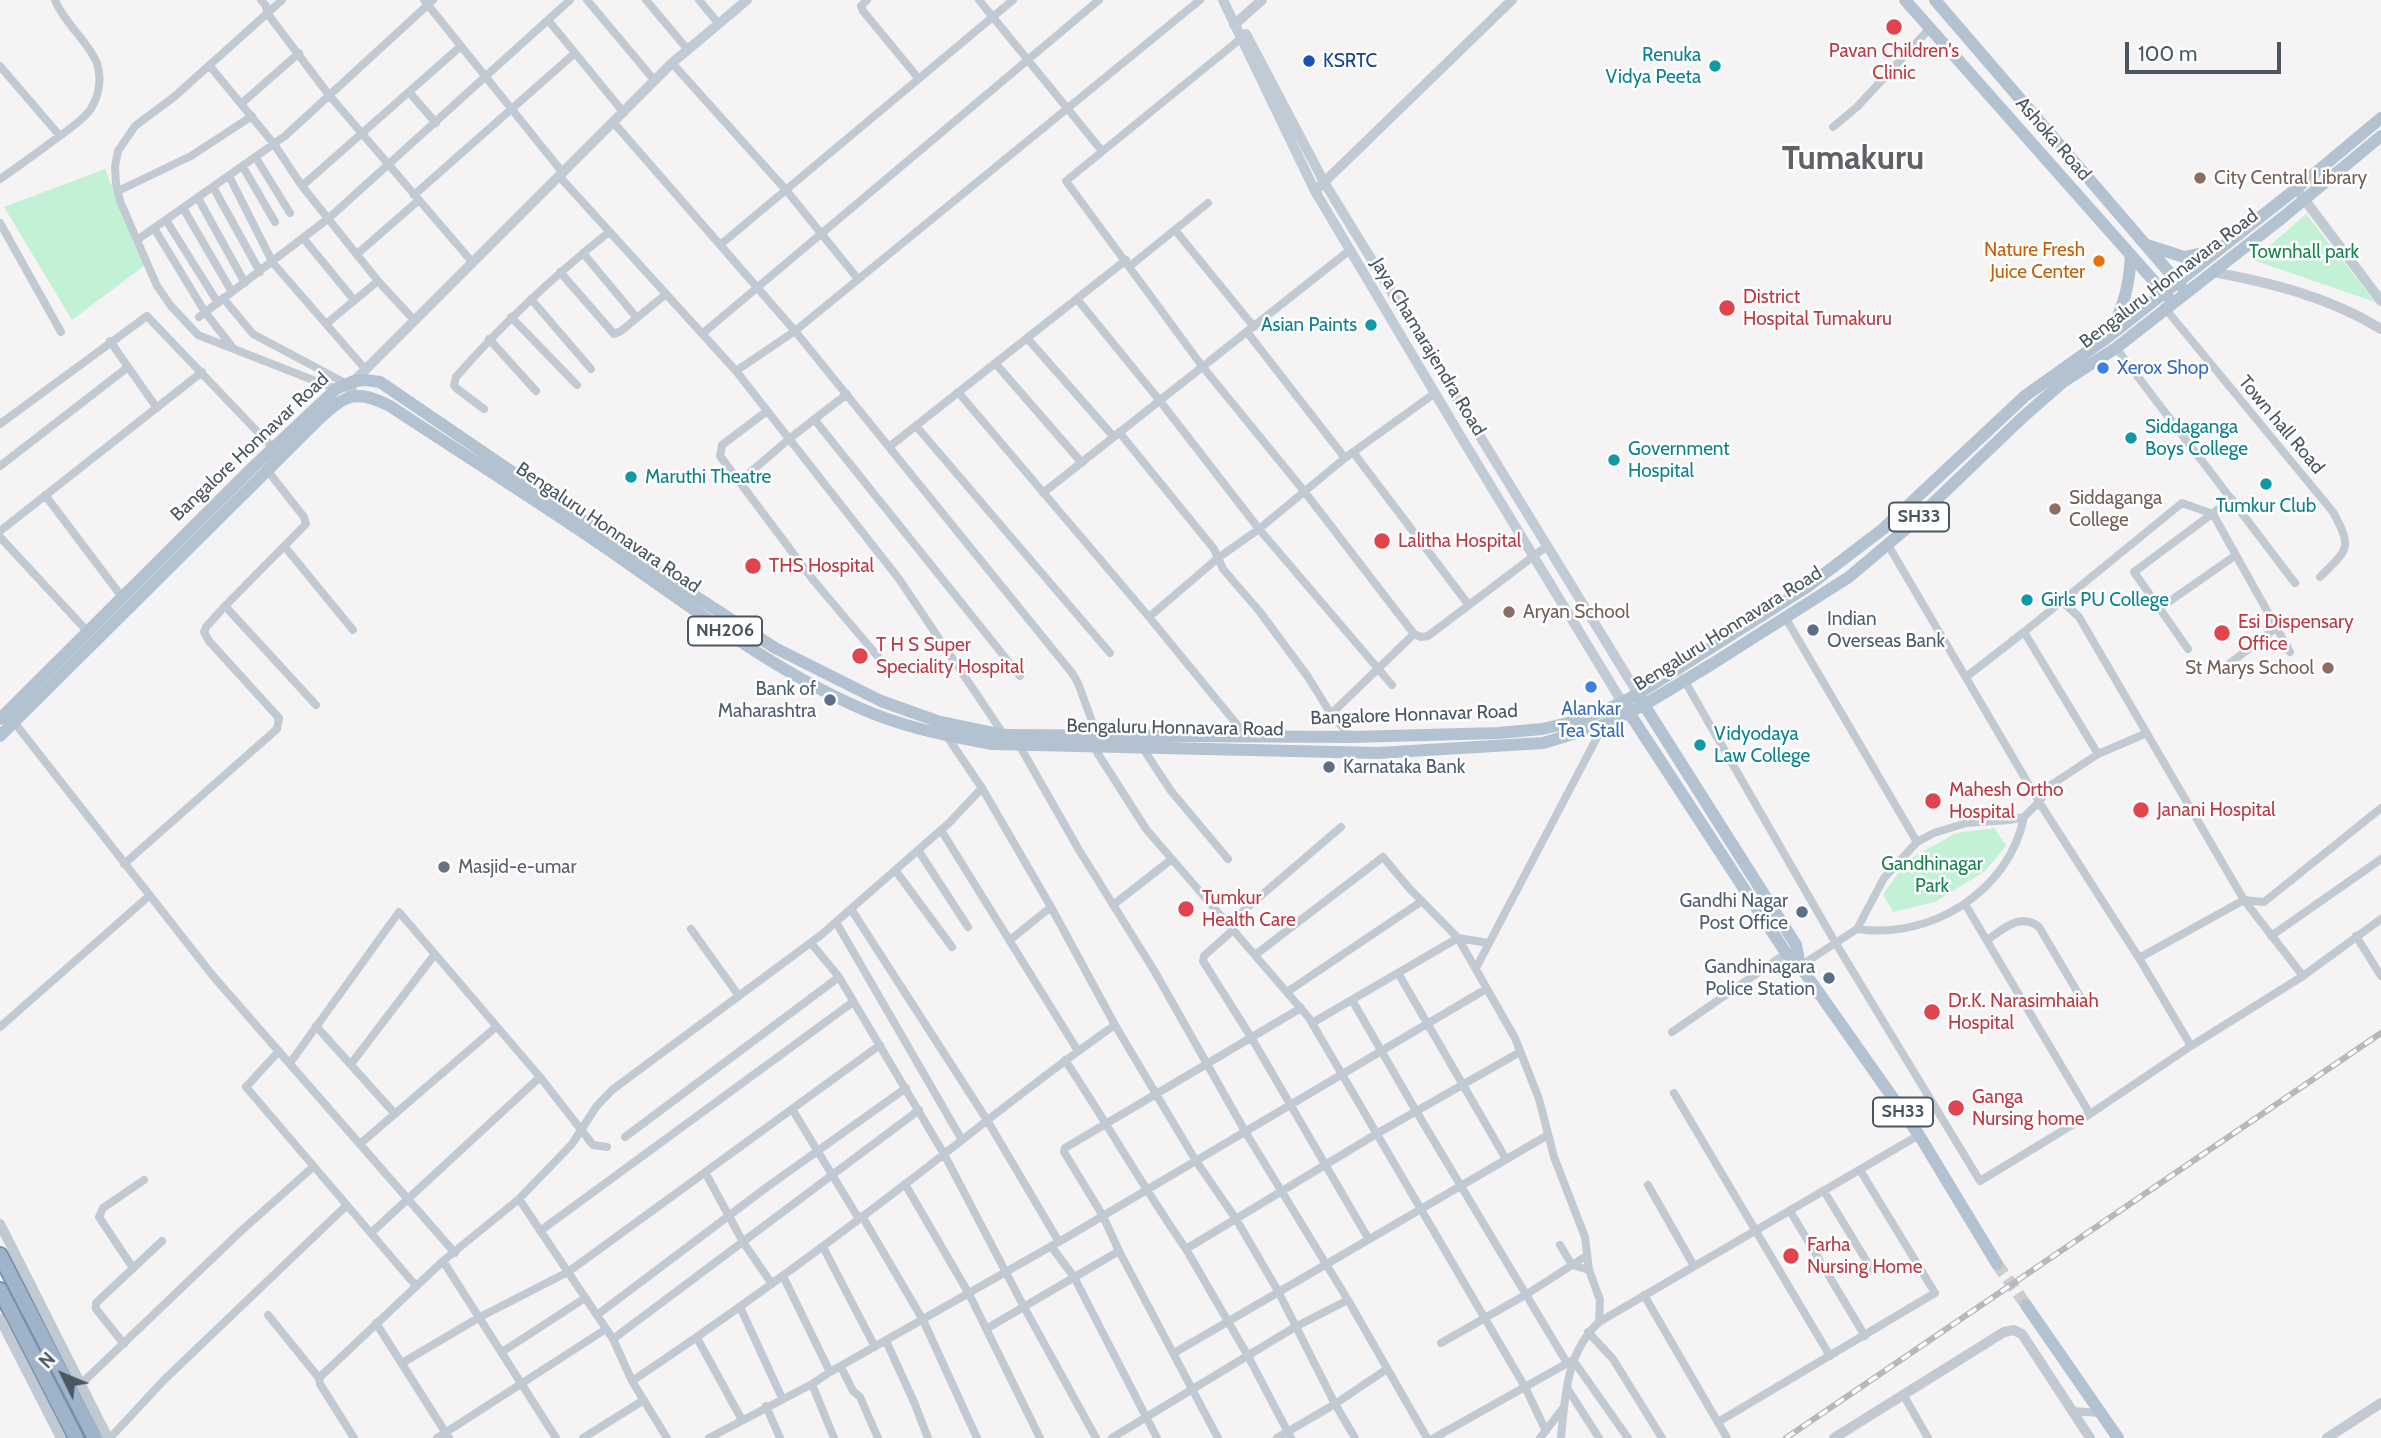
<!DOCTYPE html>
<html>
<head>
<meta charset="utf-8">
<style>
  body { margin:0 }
  #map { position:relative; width:2381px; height:1438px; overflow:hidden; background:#f5f3f3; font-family:Cabin,sans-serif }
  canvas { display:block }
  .north { position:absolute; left:28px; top:1340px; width:70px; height:70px; -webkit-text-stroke:5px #fff; paint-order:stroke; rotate:313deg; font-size:19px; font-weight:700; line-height:28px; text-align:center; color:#4a5661 }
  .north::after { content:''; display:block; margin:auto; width:24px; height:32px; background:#4a5661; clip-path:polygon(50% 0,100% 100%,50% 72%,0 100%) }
  .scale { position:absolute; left:2125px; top:42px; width:156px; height:32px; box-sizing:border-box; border:4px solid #4a5661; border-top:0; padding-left:9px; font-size:21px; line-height:24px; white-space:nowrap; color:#4a5661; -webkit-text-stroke:5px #fff; paint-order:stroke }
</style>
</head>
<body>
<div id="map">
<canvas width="2381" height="1438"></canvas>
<div class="north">N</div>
<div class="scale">100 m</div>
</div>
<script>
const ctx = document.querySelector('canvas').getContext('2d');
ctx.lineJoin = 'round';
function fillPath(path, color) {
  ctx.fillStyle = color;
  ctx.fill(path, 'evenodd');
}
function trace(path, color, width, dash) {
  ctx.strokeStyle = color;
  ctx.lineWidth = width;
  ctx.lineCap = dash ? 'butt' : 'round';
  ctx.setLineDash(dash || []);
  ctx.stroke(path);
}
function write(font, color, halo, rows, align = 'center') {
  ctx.font = font + ' Cabin,sans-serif';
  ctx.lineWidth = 5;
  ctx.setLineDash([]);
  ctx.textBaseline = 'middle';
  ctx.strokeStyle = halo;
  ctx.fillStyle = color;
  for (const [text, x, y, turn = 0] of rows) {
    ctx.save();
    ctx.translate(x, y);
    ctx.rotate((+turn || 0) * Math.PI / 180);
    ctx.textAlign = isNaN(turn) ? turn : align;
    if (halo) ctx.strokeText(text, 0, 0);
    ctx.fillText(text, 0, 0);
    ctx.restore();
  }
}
fillPath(new Path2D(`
  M105 169 144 266 72 320 4 207Z
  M2306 214 2375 302 2253 260Z
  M1995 828 2006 846 1985 871 1935 902 1893 912 1883 894 1908 860 1956 833Z`), '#c3f1d5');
trace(new Path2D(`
  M1997 1264 2026 1305`), '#caccce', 12, [12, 6]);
const trunk = new Path2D(`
  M0 1255 95 1438
  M0 1290 76 1438`);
trace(trunk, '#7690ad', 18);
trace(new Path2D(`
  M261 0 266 6 267 13 329 95 473 263
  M282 0 174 97 135 126 118 151 115 166 116 184 120 201 157 286 171 306 198 335 336 389
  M424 0 563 173
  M587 0 655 81
  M646 0 688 50
  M699 0 718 23
  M867 0 861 6 863 11 919 79
  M979 0 1102 151
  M548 20 624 113
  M1244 36 1066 181 1202 366 1304 491 1414 634 1421 637 1428 636 1547 546
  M672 63 786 190 858 279
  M209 65 274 144 302 186 378 281 415 321
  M0 66 60 136
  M409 92 436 123
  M242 103 299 53
  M614 123 795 331 1072 673 1078 683 1097 735
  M1833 127 1857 107 1930 28
  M256 158 290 213
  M243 167 275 222
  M229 176 273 263 366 370
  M559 176 736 371 899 579 1004 735
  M0 179C19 166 38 152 57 138 68 130 82 121 90 110 99 97 102 78 97 63 87 40 64 23 55 0
  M302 186 461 46
  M213 187 260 272
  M118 191 191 156 252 116
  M414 195 575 53
  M198 198 245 283
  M183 208 232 292
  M166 220 218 303
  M0 223 61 332
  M154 228 205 312 233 348
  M1175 230 1254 327
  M304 239 354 300
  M137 240 285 136 433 0
  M720 245 1013 0
  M583 253 637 318
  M357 254 419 200
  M1130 266 1208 203
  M560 272 614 334 621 331 666 294
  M223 298 253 334 347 384
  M531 299 591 369
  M1077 299 1160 401 1259 529 1392 685
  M2164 307 2333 512C2353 549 2348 549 2320 577
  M199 317 329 218 570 0
  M511 317 577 385
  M326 324 378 281
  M1247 332 1345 458
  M702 334 1099 0
  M1027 338 1113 436
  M489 339 536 391
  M110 341 128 367
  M2116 348 2295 583
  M995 363 1082 463
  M736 371 795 331 1200 0
  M958 392 1149 617 1248 738
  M484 409 456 388 454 385 456 377C503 323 554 276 609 232
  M767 411 722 445 720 456 814 581 885 665
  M814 419 1020 676
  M0 424 147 316 273 448
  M916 426 1110 653
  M1119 432 1214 549 1223 569 1260 612 1308 677 1331 714 1351 737
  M889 447 1126 260
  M1353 452 1468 604
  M0 466 128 367 157 408
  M739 482 789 439 847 394
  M1043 493 1350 250
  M45 495 122 597
  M0 531 202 372
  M0 537 87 631
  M285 547 353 630
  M2062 601 2079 617 2244 900 2303 976
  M225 606 316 705
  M2160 608 2236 555
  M1149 617 1218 558 1259 529 1345 458 1435 393
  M1785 617 1917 842
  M2024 632 2182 503 2213 514 2290 652
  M2188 649 2134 572 2232 499
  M2220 671 2277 627
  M1966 677 2024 632 2098 754 2051 785 2039 802 2139 958 2191 1046
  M1683 678 1835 942 1980 1181 2090 1114 2191 1046 2303 976 2381 919
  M1331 714 1414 634
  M14 722 213 976 455 1253
  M946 735 982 788 1051 907 1115 1025 1156 1094 1196 1161 1236 1219 1278 1291 1335 1404 1355 1438
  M1018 743 1079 850 1155 972 1246 1133 1348 1300 1427 1438
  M1093 746 1146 829 1309 1018 1525 1387 1546 1431
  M1142 747 1171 791 1228 859
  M2098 754 2147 733
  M941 830 1078 1051
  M918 850 968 927
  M124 864 277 729 279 718 209 641 204 632 206 627 225 606 306 524 304 517 267 470
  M895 870 952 947
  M1965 904 2090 1114
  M1113 905 1172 859
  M851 909 987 1120 1059 1242
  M836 922 962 1140
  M1228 924 1341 827
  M691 929 739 996
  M1857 929C1930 940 2009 892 2024 817
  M1233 930 1204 956 1203 961 1251 1037 1368 1238
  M2271 936 2381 859
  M2356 936 2381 976
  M1010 940 1051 907
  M1987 940C2004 929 2020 912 2039 927L2081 998
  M811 943 839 977 944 1154 1024 1307 1096 1438
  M1255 955 1383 857 1409 888 1458 938 1515 1038 1539 1099 1554 1157 1585 1237 1589 1270 1600 1300 1599 1322
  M2139 958 2244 900 2264 902 2381 808
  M1800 966 1857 929 1884 878 1917 842 1934 833 1966 823 2010 820 2024 817 2039 802 1888 545
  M1476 968 1603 726
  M1398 973 1506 1159
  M1287 992 1422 901
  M1352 1000 1416 1111 1567 1363
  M1312 1023 1458 938 1488 943
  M316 1026 395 1114
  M0 1027 149 896
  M1672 1032 1788 952
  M279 1051 246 1087 416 1286
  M1065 1060C1107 1123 1143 1187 1186 1249
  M290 1063 399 912 540 1077 593 1145 607 1147
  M351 1064 435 954
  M1674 1093 1830 1356
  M792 1109 859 1219
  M625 1137 839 977
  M361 1143 496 1027
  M705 1172 743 1242 772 1284
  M905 1184 969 1294 1040 1438
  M1648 1185 1694 1266
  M1824 1191 1872 1270
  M519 1199 613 1339 632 1381
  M1790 1211 1865 1336
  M862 1216 923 1320 977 1438
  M540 1231 853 1002
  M371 1233 540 1077
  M1560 1245 1572 1265 1589 1270
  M1051 1246 1074 1277 1157 1438
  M823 1247 875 1347
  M443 1261 556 1438
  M133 1268 99 1217 103 1208 144 1180
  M783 1276 830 1372
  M1644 1295 1727 1438
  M740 1307 782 1398
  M268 1315 319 1378 320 1384 354 1438
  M597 1315 767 1187 906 1088
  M376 1323 449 1438
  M986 1329 1119 1251
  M1588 1332 1613 1359 1662 1438
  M697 1338 742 1420
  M613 1339 919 1110
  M886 1341 914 1402 928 1438
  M1441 1343 1527 1294 1586 1256
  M124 1344 96 1309V1303L162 1241
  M502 1352 585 1298
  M1174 1353 1548 1135
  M402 1363 480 1317 568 1272 880 1045
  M841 1367 853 1391 860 1397 878 1438
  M319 1378 443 1261 519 1199 572 1144 596 1107 612 1090 821 935 949 823 982 788
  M81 1384 241 1231 313 1167
  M812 1384 834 1438
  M1567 1388 1599 1438
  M1904 1396 1928 1438
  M766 1406 780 1438
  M2072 1411 2100 1413
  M1718 1422 1935 1293 1860 1170
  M110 1438 164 1380 347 1205
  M437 1438 606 1329
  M583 1438 644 1400
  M667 1438 632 1381C727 1318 818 1251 908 1182 977 1129 1044 1074 1115 1025
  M709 1438 812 1384 830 1372 1069 1236 1486 989
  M1112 1438 1295 1327 1348 1300
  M1218 1438 1119 1251 1103 1216 1064 1152 1065 1148 1301 1008
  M1277 1438 1335 1404 1387 1369
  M1291 1438 1248 1356 1186 1249 1378 1133 1520 1052
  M1434 1438 1573 1360 1628 1438
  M1540 1438 1564 1407
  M1561 1438C1565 1397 1566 1353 1599 1322L1919 1135`), '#c1cad2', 8);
trace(new Path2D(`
  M1234 25 1262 0
  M1315 191 1512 0
  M2301 195 2381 301
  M2213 272C2272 283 2329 297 2381 329
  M0 1224 108 1438
  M0 1319 61 1438
  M1834 1438 2004 1332 2014 1330 2022 1334 2090 1438
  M2327 1438 2381 1403`), '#c1cad2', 10);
trace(new Path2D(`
  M1223 0 1315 191 1461 437 1622 702
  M1246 34 1324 182 1638 694
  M349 396 354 381 672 63 747 0`), '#c1cbd6', 10);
trace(new Path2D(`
  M1905 0 2168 297
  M1935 0 2181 286
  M2147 245 2184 257 2217 250
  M2110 334C2124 305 2129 287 2131 255
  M1641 700 1796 945 1800 966
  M1626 708 1786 953 1800 966 1919 1135 1997 1264
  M0 719 254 466 336 389 354 381 366 380 380 382 672 581 775 648 881 701 937 721 1004 735 1351 737 1499 733 1542 729 1572 722 1604 711 1638 694 1807 587 1883 529 2025 396 2108 337 2296 189 2381 118
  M0 736 319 419C346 394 356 389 390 406 461 453 533 498 603 546 691 606 775 674 874 714 912 729 953 737 992 744L1378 753 1543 743 1603 725 1644 705 1712 664 1849 577 1907 528 2023 417 2063 382 2116 348 2282 218 2381 136
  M2026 1305 2118 1438`), '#b3c2d1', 12);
trace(trunk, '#9fb4c9', 14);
const rail = new Path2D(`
  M1786 1438 2381 1033`);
trace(rail, '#b5b8bd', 6);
trace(rail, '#fff', 3.5, [10]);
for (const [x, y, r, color] of [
  [1894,27,9,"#e0444e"],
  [1309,61,7,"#1a4fb4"],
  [1715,66,7,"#0f9aa8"],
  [2200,178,7,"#8d6e63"],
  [2099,261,7,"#e8710a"],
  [1727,308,9,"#e0444e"],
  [1371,325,7,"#0f9aa8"],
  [2103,368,7,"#3f7fe0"],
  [2131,438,7,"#0f9aa8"],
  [1614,460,7,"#0f9aa8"],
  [631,477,7,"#0f9aa8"],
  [2266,484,7,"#0f9aa8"],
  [2055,509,7,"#8d6e63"],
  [1382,541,9,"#e0444e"],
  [753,566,9,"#e0444e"],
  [2027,600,7,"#0f9aa8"],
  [1509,612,7,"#8d6e63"],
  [1813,630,7,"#5c6f8a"],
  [2222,633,9,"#e0444e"],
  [860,656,9,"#e0444e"],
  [2328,668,7,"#8d6e63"],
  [1591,687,7,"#3f7fe0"],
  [830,700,7,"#5c6f8a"],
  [1700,745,7,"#0f9aa8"],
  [1329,767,7,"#5c6f8a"],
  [1933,801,9,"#e0444e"],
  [2141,810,9,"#e0444e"],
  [444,867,7,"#6b7280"],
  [1186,909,9,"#e0444e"],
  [1802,912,7,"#5c6f8a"],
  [1829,978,7,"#5c6f8a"],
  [1932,1012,9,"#e0444e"],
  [1956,1108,9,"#e0444e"],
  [1791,1256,9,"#e0444e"]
]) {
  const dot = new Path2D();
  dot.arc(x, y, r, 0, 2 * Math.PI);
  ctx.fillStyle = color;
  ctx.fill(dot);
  trace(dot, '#fff', 2.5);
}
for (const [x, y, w] of [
  [1919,517,60],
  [725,631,74],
  [1903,1112,60]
]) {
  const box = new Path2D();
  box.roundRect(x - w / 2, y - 14.5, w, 29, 5);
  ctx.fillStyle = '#fff';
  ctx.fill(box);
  trace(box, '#4a5661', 2);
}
write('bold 18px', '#4a5661', null, [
  ["SH33",1919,517],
  ["NH206",725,631],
  ["SH33",1903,1112]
]);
write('19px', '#be3a42', '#fff', [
  ["Pavan Children's",1894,51,"center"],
  ["Clinic",1894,73,"center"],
  ["District",1743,297],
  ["Hospital Tumakuru",1743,319],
  ["Lalitha Hospital",1398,541],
  ["THS Hospital",769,566],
  ["Esi Dispensary",2238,622],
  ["Office",2238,644],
  ["T H S Super",876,645],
  ["Speciality Hospital",876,667],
  ["Mahesh Ortho",1949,790],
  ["Hospital",1949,812],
  ["Janani Hospital",2157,810],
  ["Tumkur",1202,898],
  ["Health Care",1202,920],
  ["Dr.K. Narasimhaiah",1948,1001],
  ["Hospital",1948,1023],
  ["Ganga",1972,1097],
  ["Nursing home",1972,1119],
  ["Farha",1807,1245],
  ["Nursing Home",1807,1267]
], 'left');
write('19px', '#0d838f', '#fff', [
  ["Renuka",1701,55,"right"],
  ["Vidya Peeta",1701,77,"right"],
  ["Asian Paints",1357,325,"right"],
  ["Siddaganga",2145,427],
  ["Boys College",2145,449],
  ["Government",1628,449],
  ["Hospital",1628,471],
  ["Maruthi Theatre",645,477],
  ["Tumkur Club",2266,506,"center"],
  ["Girls PU College",2041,600],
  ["Vidyodaya",1714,734],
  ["Law College",1714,756]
], 'left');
write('19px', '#164399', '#fff', [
  ["KSRTC",1323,61]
], 'left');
write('19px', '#4a5661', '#fff', [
  ["Ashoka Road",2053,139,49],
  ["Bengaluru Honnavara Road",2169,279,-37],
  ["Jaya Chamarajendra Road",1428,347,59],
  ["Town hall Road",2281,425,50],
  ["Bangalore Honnavar Road",250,447,-43],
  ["Bengaluru Honnavara Road",608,528,34],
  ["Bengaluru Honnavara Road",1728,629,-32],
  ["Bangalore Honnavar Road",1414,715,-2],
  ["Bengaluru Honnavara Road",1175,728,1]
]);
write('19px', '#785e54', '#fff', [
  ["City Central Library",2214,178],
  ["Siddaganga",2069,498],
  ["College",2069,520],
  ["Aryan School",1523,612],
  ["St Marys School",2314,668,"right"]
], 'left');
write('19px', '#c56008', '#fff', [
  ["Nature Fresh",2085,250],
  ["Juice Center",2085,272]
], 'right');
write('19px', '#17864f', '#fff', [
  ["Townhall park",2304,252],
  ["Gandhinagar",1932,864],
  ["Park",1932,886]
]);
write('19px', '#366cbe', '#fff', [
  ["Xerox Shop",2117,368],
  ["Alankar",1591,709,"center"],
  ["Tea Stall",1591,731,"center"]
], 'left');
write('19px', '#4e5e75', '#fff', [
  ["Indian",1827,619,"left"],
  ["Overseas Bank",1827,641,"left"],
  ["Bank of",816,689],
  ["Maharashtra",816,711],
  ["Karnataka Bank",1343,767,"left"],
  ["Gandhi Nagar",1788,901],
  ["Post Office",1788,923],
  ["Gandhinagara",1815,967],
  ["Police Station",1815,989]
], 'right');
write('19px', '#5b616d', '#fff', [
  ["Masjid-e-umar",458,867]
], 'left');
write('bold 33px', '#5f6368', '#fff', [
  ["Tumakuru",1853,159]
]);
</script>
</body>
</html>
